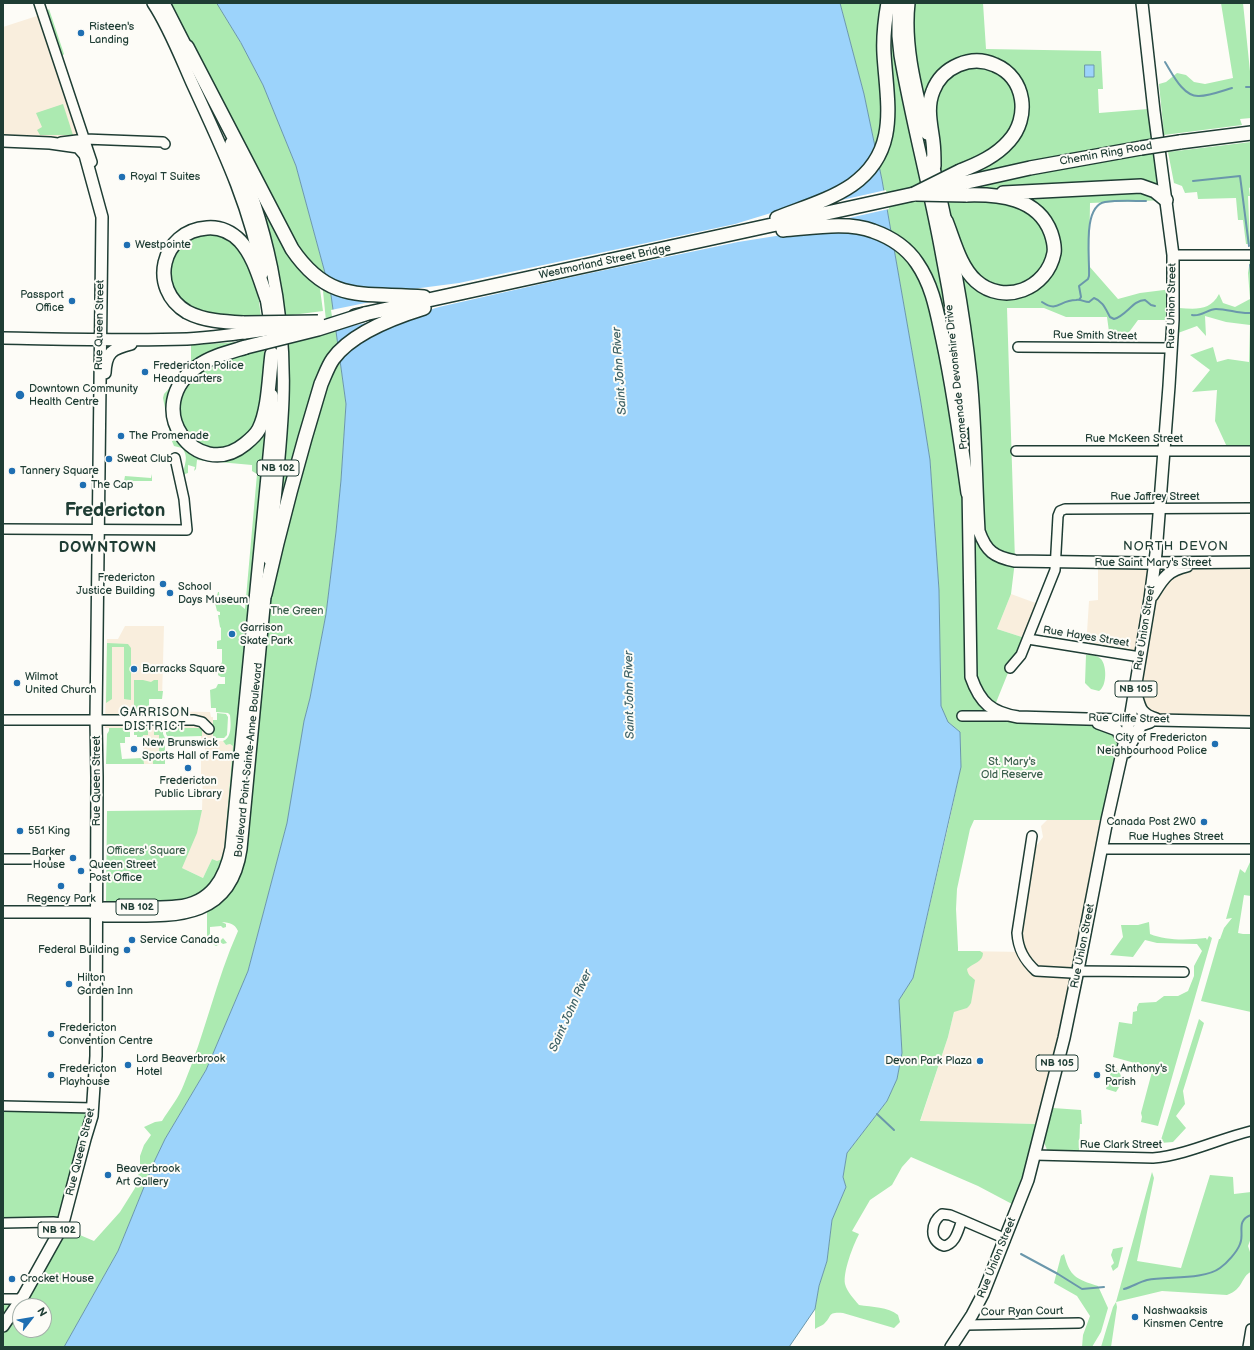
<!DOCTYPE html>
<html>
<head>
<meta charset="utf-8">
<style>
  body { margin:0 }
  #map { position:relative; width:1254px; height:1350px; overflow:hidden; background:#fdfcf7; font-family:"Balsamiq Sans",sans-serif }
  canvas { display:block }
  .frame { position:absolute; inset:0; border:4px solid #1f3d34; pointer-events:none }
  .north { position:absolute; left:12px; top:1298px; width:40px; height:40px; box-sizing:border-box; background:#fdfcf7; border:1px solid #a4b0a9; border-radius:50%; rotate:59deg; font-size:11px; font-weight:700; line-height:16px; text-align:center; color:#1f3d34 }
  .north::after { content:''; display:block; margin:auto; width:14px; height:18px; background:#1f6fb2; clip-path:polygon(50% 0,100% 100%,50% 72%,0 100%) }
</style>
</head>
<body>
<div id="map">
<canvas width="1254" height="1350"></canvas>
<div class="frame"></div>
<div class="north">N</div>
</div>
<script>
const ctx = document.querySelector('canvas').getContext('2d');
ctx.lineJoin = 'round';
function fillPath(path, color) {
  ctx.fillStyle = color;
  ctx.fill(path, 'evenodd');
}
function trace(path, color, width, dash) {
  ctx.strokeStyle = color;
  ctx.lineWidth = width;
  ctx.lineCap = dash ? 'butt' : 'round';
  ctx.setLineDash(dash || []);
  ctx.stroke(path);
}
function write(font, color, halo, rows, align = 'center') {
  ctx.font = font + ' "Balsamiq Sans",sans-serif';
  ctx.lineWidth = 4;
  ctx.setLineDash([]);
  ctx.textBaseline = 'middle';
  ctx.strokeStyle = halo;
  ctx.fillStyle = color;
  for (const [text, x, y, turn = 0] of rows) {
    ctx.save();
    ctx.translate(x, y);
    ctx.rotate((+turn || 0) * Math.PI / 180);
    ctx.textAlign = isNaN(turn) ? turn : align;
    if (halo) ctx.strokeText(text, 0, 0);
    ctx.fillText(text, 0, 0);
    ctx.restore();
  }
}
fillPath(new Path2D(`
  M43 14 85 139 3 141V27Z
  M1251 562V722L1156 720 1139 706 1140 657 1086 648 1089 601 1098 600V563Z
  M1011 594 1041 605 1028 639 997 629Z
  M125 626H164L162 699H149V711L210 712 211 717H213V741H223L226 745 230 744 233 746 224 852 220 861H217L212 859 203 878 182 868 165 811 202 810 203 774H201V757H205V743L201 739V736H202L200 728H154L159 735V758H153V764H144L143 735 148 728H105L107 639H118Z
  M1048 819 1107 820 1042 1124 920 1122 948 1037 954 1012 958 951 1026 952 1021 934 1034 849 1043 837 1041 826Z`), '#f9eedd');
fillPath(new Path2D(`
  M170 3H217L241 43 263 85 296 166 331 295 346 404 341 480 336 532 326 614 310 698 304 721 287 823 248 971 206 1070 165 1139 155 1160 118 1251 64 1347H3V1299H21L45 1258 50 1260 65 1232 68 1233V1230L94 1241 120 1212 135 1188 140 1169V1156L144 1145 151 1135 144 1127 155 1122 162 1121C169 1109 179 1098 184 1084 205 1034 216 980 238 931 234 923 230 923 222 922L226 924V927L223 928 221 926 210 927V940H221L223 938 227 943 223 944 220 942V944L216 946 211 943 207 939V910L218 903 278 522 287 341 327 331 322 281 303 257ZM20 1306H44V1330H20Z
  M840 3H983L986 49 1101 51 1103 89H1098L1099 113 1148 109V112L1154 111 1166 200 1090 203 1089 266 1118 299 1140 293 1172 289 1173 320H1138L1124 339H1110L1107 317H1066L1044 308H1007L1015 561 1011 594 997 629 1028 639 1010 668 993 710 1108 726 1125 743 1107 820H974L970 829 957 889 956 909 958 948V951H980L983 953C983 962 973 963 967 969 968 976 971 976 975 980L971 1003 969 1006 967 1008 954 1012 948 1037 920 1121 1036 1124 1023 1174 1012 1204 978 1186 911 1157 902 1167 892 1185 870 1200 852 1231 859 1234C853 1246 843 1271 845 1284 847 1292 854 1299 859 1305 872 1307 888 1307 898 1315L900 1322 894 1328 843 1313C826 1312 833 1316 824 1324 822 1326 817 1327 815 1329V1309L819 1286 827 1261 832 1220 846 1187 843 1177 847 1153 887 1101 897 1079 902 1053 899 1000 913 978 948 827 961 767 960 732 948 722 941 706 939 590 930 460 920 397 882 180 864 94Z
  M1221 3H1243L1251 81V118L1240 119 1242 125 1164 135 1159 84 1166 82 1177 73 1186 75 1194 82 1205 84 1233 78Z
  M49 9 64 54 62 56 61 55 47 11Z
  M63 104 73 135H40L37 130 42 127 36 113Z
  M1251 142V187L1249 188 1250 196H1248L1250 244H1246L1243 220H1238L1236 198 1198 199 1197 192 1185 193 1182 186 1174 183 1168 152Z
  M251 175 313 280 320 289 323 311 284 316Z
  M221 233 243 251 257 286 261 317 204 316 180 301 169 283 172 252 192 234Z
  M1250 260H1251V446L1227 447 1215 421 1217 390 1192 392 1210 370 1190 355 1213 347 1217 362 1228 359 1249 362 1250 325 1226 322 1205 316 1206 336 1197 326 1178 333 1179 308C1196 309 1210 311 1219 294L1223 303 1235 307 1250 299 1248 273Z
  M238 342 239 346 184 373 173 427 214 458 261 431 265 432 264 461 226 855 218 878 202 893 184 901 106 902 107 811 202 810 197 833 182 868 203 878 212 859 217 861 220 860 224 852 233 746 230 744 226 745 223 741C232 738 231 724 230 715L228 713 216 712V708H211L210 690 216 688 218 684H225V677H221L218 675 219 669 222 662V649H217V641L221 640V628L220 627 218 615H220V612L217 611 215 603 218 592H219L220 604 222 603 240 605 245 609 257 474 252 471V465L197 460 196 469 194 471 195 467 188 465V473L185 474V479H184C181 468 191 459 182 448L174 446 171 439 163 398 164 394 191 364V345Z
  M264 347 265 390 255 427 232 449H205L183 432 176 403 178 395 203 368Z
  M152 474V481H124L125 476 151 478Z
  M107 643 128 644 131 648V700L124 699V647H112V699L106 703Z
  M1086 655C1091 655 1097 655 1101 659 1107 666 1107 686 1099 691L1091 689 1085 683Z
  M134 680H143L151 682 154 680H158V691H163L162 699H149V710L162 711H134Z
  M217 713 226 714 228 717 227 735 224 738H213V720H217Z
  M109 728H130V737H125V743H120L122 759 142 758V754H143L144 764H106L107 734 109 731Z
  M134 728H148V735H143V737H137V735H134Z
  M154 728H163V734L165 738V764H153V758H159V735H154Z
  M166 728H200L202 730V736L168 737 166 734Z
  M1251 860V896L1244 895 1238 933 1243 934H1251V1012L1201 1001 1219 939H1220L1224 928 1232 918 1226 919 1240 869 1245 873Z
  M1149 922 1150 934C1167 941 1188 940 1206 938L1207 940 1209 936 1212 938 1158 1126 1141 1122 1142 1117 1141 1113 1153 1068 1113 1057 1119 1022 1132 1024 1133 1012 1137 1011V1007L1139 1003 1156 1002 1164 996H1178L1188 991 1194 976V966L1202 951 1197 944 1157 943 1145 940 1133 957 1110 955 1123 937 1121 925H1138Z
  M1199 1019 1204 1023 1183 1091 1185 1104 1176 1116 1186 1128 1173 1142 1160 1143Z
  M1112 1068 1118 1069C1123 1078 1122 1084 1116 1092L1106 1089Z
  M3 1106 93 1108 64 1219 3 1223Z
  M1053 1108 1081 1110 1082 1124H1080L1079 1152H1051L1047 1150 1044 1142Z
  M1152 1172 1154 1178 1137 1261 1181 1268 1210 1175 1233 1177 1234 1194 1251 1192V1238L1248 1246 1251 1255V1272C1241 1276 1244 1289 1227 1295L1162 1291 1116 1302 1117 1307 1111 1347H1101L1113 1307 1116 1302Z
  M1123 1247 1118 1267 1113 1271 1111 1266 1114 1263 1111 1255 1113 1249Z
  M1064 1254C1070 1277 1076 1279 1098 1286L1108 1308 1101 1332 1092 1347H1082L1083 1335 1090 1316 1077 1296 1054 1283 1061 1256Z`), '#aceab1');
const water = new Path2D(`
  M217 3H840L864 94 882 180 920 397 930 460 939 590 941 706 948 722 960 732 961 767 913 978 899 1000 902 1053 897 1079 887 1101 847 1153 843 1177 846 1187 832 1220 827 1261 819 1286 815 1309 789 1347H64L118 1251 155 1160 165 1139 206 1070 248 971 287 823 304 721 310 698 326 614 336 532 341 480 346 404 331 295 296 166 263 85 241 43Z
  M1085 65H1094V77H1085Z`);
fillPath(water, '#9cd3fb');
trace(water, '#6a97ab', 1);
fillPath(new Path2D(`
  M880 160 824 204 886 190 889 209 831 222 867 233 807 231 738 242 572 277 439 307 420 313 384 319 334 330 331 310 380 300 327 278 359 289 405 290 459 283 735 224 771 213 829 191 844 183Z`), '#fdfcf7');
trace(new Path2D(`
  M1165 62C1172 73 1183 97 1199 96 1209 96 1222 91 1232 88
  M1246 87H1251
  M1193 181 1240 176 1249 246
  M1250 265 1251 274
  M1079 300 1081 297 1079 286 1088 279 1089 276C1090 258 1082 206 1105 202 1118 200 1133 201 1146 201
  M1042 302C1058 313 1059 300 1076 300 1081 299 1084 302 1089 302L1094 298C1103 301 1106 310 1110 317L1114 319C1126 316 1133 300 1145 300L1151 305 1155 306
  M1192 315C1201 317 1208 309 1216 309 1228 309 1239 314 1251 313
  M877 1114 894 1130
  M1021 1254 1058 1274 1082 1289 1104 1287
  M1124 1289C1132 1287 1139 1282 1147 1280 1167 1276 1204 1280 1220 1268 1227 1263 1237 1252 1240 1244 1245 1233 1235 1221 1251 1215`), '#6a97ab', 2);
const minor = new Path2D(`
  M39 3 92 162
  M61 142 85 139 163 142 165 144
  M1173 255H1251
  M1018 347 1171 348
  M1016 451H1251
  M3 529 187 530 184 499 175 458
  M1028 639 1140 657
  M1010 668 1021 655 1055 570 1058 516 1060 511 1065 509 1251 508
  M962 716H1006
  M3 720H194L202 722 209 729
  M1032 836 1017 933C1018 949 1024 960 1036 971L1071 973 1077 975
  M1102 849H1251
  M3 859H45
  M1078 971 1184 972
  M3 1106 93 1108
  M1034 1155 1153 1158C1187 1155 1218 1139 1251 1131
  M942 1214 950 1215 962 1220C958 1230 956 1244 944 1246 928 1241 931 1222 942 1214Z
  M962 1220 999 1236 1005 1240
  M3 1223 53 1222 62 1223
  M3 1299H21
  M966 1325 1079 1323
  M1248 1347 1251 1329`);
const major = new Path2D(`
  M153 3C169 27 180 56 192 83 221 146 250 205 262 274
  M164 3 190 54
  M898 3V36L900 55C911 119 928 182 940 246 952 305 960 365 964 424
  M909 3C904 47 917 92 927 134
  M3 141 50 143 78 147 85 155 102 217 96 720 97 777 96 1056 92 1116 85 1139 64 1219 58 1234 24 1295 3 1326
  M231 143C267 222 286 311 283 399 281 452 274 506 269 559
  M932 159C949 231 963 303 971 377 976 428 976 479 979 531 986 551 994 557 1015 561L1146 563 1251 562
  M265 291 271 330
  M3 338C64 339 126 341 187 339 206 338 226 335 245 333
  M105 373C106 352 112 349 131 344
  M968 485 971 677C980 703 992 713 1018 717L1121 720H1156L1251 722
  M1152 596C1163 579 1166 571 1187 566
  M1136 694C1140 709 1141 714 1156 719
  M1098 723 1117 730 1125 743
  M1126 752 1141 725 1150 722
  M101 910 104 908C120 908 137 907 153 907 161 907 169 907 177 906 211 903 225 878 231 848L271 435 272 395
  M3 912H89L97 913 104 916C163 915 230 927 241 849L266 586
  M951 1347 972 1315 983 1294 1028 1180 1064 1038 1077 975 1107 820 1131 713 1150 599 1156 553 1169 386 1173 320V255L1154 111 1142 3`);
const highway = new Path2D(`
  M187 47 292 249C330 305 365 292 424 297
  M1180 142 1251 133
  M934 166C934 158 934 150 933 142 931 125 926 108 933 91 942 67 971 54 995 65 1026 78 1030 118 1009 141 996 156 978 164 960 171
  M963 183 1030 168 1141 148
  M1003 193 1141 186 1155 191 1166 200
  M777 218C802 208 830 200 852 185 900 151 887 104 884 54 883 37 885 20 888 3
  M946 221C954 241 960 267 976 281 1004 306 1047 289 1054 253 1055 247 1053 239 1051 233 1038 197 998 194 966 195
  M783 230C810 228 848 221 873 231 890 237 907 248 917 263 933 286 937 313 943 340 954 391 961 442 968 493
  M355 316 914 194
  M244 323C225 322 204 321 187 312 148 289 161 231 207 228 219 227 231 232 240 241 254 256 260 280 267 299
  M246 347C230 352 212 356 198 366 139 407 197 483 245 444 250 440 256 435 259 429 269 409 269 375 272 354
  M265 594C281 523 300 453 321 384 325 375 328 366 333 359 351 334 395 317 424 308`);
trace(minor, '#1f3d34', 12);
trace(major, '#1f3d34', 14);
trace(highway, '#1f3d34', 16);
trace(minor, '#fdfcf7', 9);
trace(major, '#fdfcf7', 11);
trace(highway, '#fdfcf7', 13);
const majorBridge = new Path2D(`
  M245 333 288 327`);
const highwayBridge = new Path2D(`
  M1141 148 1180 142
  M936 190 963 183
  M914 194 960 171
  M916 194 966 195
  M244 323 318 322
  M246 347 318 329 365 314`);
trace(majorBridge, '#1f3d34', 14, []);
trace(highwayBridge, '#1f3d34', 16, []);
trace(majorBridge, '#fdfcf7', 11);
trace(highwayBridge, '#fdfcf7', 13);
for (const [x, y, r, color] of [
  [81,33,4,"#1f6fb2"],
  [122,177,4,"#1f6fb2"],
  [127,245,4,"#1f6fb2"],
  [72,301,4,"#1f6fb2"],
  [145,372,4,"#1f6fb2"],
  [20,395,5,"#1f6fb2"],
  [121,436,4,"#1f6fb2"],
  [109,459,4,"#1f6fb2"],
  [12,471,4,"#1f6fb2"],
  [83,485,4,"#1f6fb2"],
  [163,584,4,"#1f6fb2"],
  [170,593,4,"#1f6fb2"],
  [232,634,4,"#1f6fb2"],
  [134,669,4,"#1f6fb2"],
  [17,683,4,"#1f6fb2"],
  [1215,744,4,"#1f6fb2"],
  [134,749,4,"#1f6fb2"],
  [188,768,4,"#1f6fb2"],
  [1204,822,4,"#1f6fb2"],
  [20,831,4,"#1f6fb2"],
  [73,858,4,"#1f6fb2"],
  [81,871,4,"#1f6fb2"],
  [61,886,4,"#1f6fb2"],
  [132,940,4,"#1f6fb2"],
  [127,950,4,"#1f6fb2"],
  [69,984,4,"#1f6fb2"],
  [51,1034,4,"#1f6fb2"],
  [980,1061,4,"#1f6fb2"],
  [128,1065,4,"#1f6fb2"],
  [51,1075,4,"#1f6fb2"],
  [1097,1075,4,"#1f6fb2"],
  [108,1175,4,"#1f6fb2"],
  [12,1279,4,"#1f6fb2"],
  [1135,1317,4,"#1f6fb2"]
]) {
  const dot = new Path2D();
  dot.arc(x, y, r, 0, 2 * Math.PI);
  ctx.fillStyle = color;
  ctx.fill(dot);
  trace(dot, '#fdfcf7', 1.5);
}
for (const [x, y, w] of [
  [278,468,42],
  [1136,689,42],
  [137,907,42],
  [1057,1063,42],
  [59,1230,42]
]) {
  const box = new Path2D();
  box.roundRect(x - w / 2, y - 8, w, 16, 3);
  ctx.fillStyle = '#fdfcf7';
  ctx.fill(box);
  trace(box, '#1f3d34', 1);
}
write('bold 10px', '#1f3d34', null, [
  ["NB 102",278,468],
  ["NB 105",1136,689],
  ["NB 102",137,907],
  ["NB 105",1057,1063],
  ["NB 102",59,1230]
]);
write('11px', '#1f3d34', '#fdfcf7', [
  ["Risteen's",89,27],
  ["Landing",89,40],
  ["Royal T Suites",130,177],
  ["Westpointe",135,245],
  ["Passport",64,295,"right"],
  ["Office",64,308,"right"],
  ["Fredericton Police",153,366],
  ["Headquarters",153,379],
  ["Downtown Community",29,389],
  ["Health Centre",29,402],
  ["The Promenade",129,436],
  ["Sweat Club",117,459],
  ["Tannery Square",20,471],
  ["The Cap",91,485],
  ["Fredericton",155,578,"right"],
  ["Justice Building",155,591,"right"],
  ["School",178,587],
  ["Days Museum",178,600],
  ["Garrison",240,628],
  ["Skate Park",240,641],
  ["Barracks Square",142,669],
  ["Wilmot",25,677],
  ["United Church",25,690],
  ["City of Fredericton",1207,738,"right"],
  ["Neighbourhood Police",1207,751,"right"],
  ["New Brunswick",142,743],
  ["Sports Hall of Fame",142,756],
  ["Fredericton",188,781,"center"],
  ["Public Library",188,794,"center"],
  ["Canada Post 2W0",1196,822,"right"],
  ["551 King",28,831],
  ["Barker",65,852,"right"],
  ["House",65,865,"right"],
  ["Queen Street",89,865],
  ["Post Office",89,878],
  ["Regency Park",61,899,"center"],
  ["Service Canada",140,940],
  ["Federal Building",119,950,"right"],
  ["Hilton",77,978],
  ["Garden Inn",77,991],
  ["Fredericton",59,1028],
  ["Convention Centre",59,1041],
  ["Lord Beaverbrook",136,1059],
  ["Hotel",136,1072],
  ["Devon Park Plaza",972,1061,"right"],
  ["Fredericton",59,1069],
  ["Playhouse",59,1082],
  ["St. Anthony's",1105,1069],
  ["Parish",1105,1082],
  ["Beaverbrook",116,1169],
  ["Art Gallery",116,1182],
  ["Crocket House",20,1279],
  ["Nashwaaksis",1143,1311],
  ["Kinsmen Centre",1143,1324]
], 'left');
write('11px', '#1f3d34', '#fdfcf7', [
  ["Chemin Ring Road",1106,154,-10],
  ["Westmorland Street Bridge",605,262,-12],
  ["Rue Union Street",1172,306,-89],
  ["Rue Queen Street",100,325,-89],
  ["Rue Smith Street",1095,336,1],
  ["Promenade Devonshire Drive",957,377,-96],
  ["Rue McKeen Street",1134,439],
  ["Rue Jaffrey Street",1155,497],
  ["Rue Saint Mary's Street",1153,563],
  ["Rue Union Street",1145,628,-81],
  ["Rue Hayes Street",1086,637,9],
  ["Rue Cliffe Street",1129,719,1],
  ["Boulevard Point-Sainte-Anne Boulevard",249,760,-84],
  ["Rue Queen Street",97,781,-90],
  ["Rue Hughes Street",1176,837],
  ["Rue Union Street",1083,946,-79],
  ["Rue Clark Street",1121,1145],
  ["Rue Queen Street",81,1152,-76],
  ["Rue Union Street",997,1258,-68],
  ["Cour Ryan Court",1022,1312,-1]
]);
write('11px', '#3b604d', '#fdfcf7', [
  ["The Green",297,611],
  ["St. Mary's",1012,762],
  ["Old Reserve",1012,775],
  ["Officers' Square",146,851]
]);
write('italic 12px', '#3e6266', '#fdfcf7', [
  ["Saint John River",620,371,-94],
  ["Saint John River",630,695,-91],
  ["Saint John River",571,1011,-66]
]);
ctx.letterSpacing = '1px';
write('12px', '#1f3d34', '#fdfcf7', [
  ["GARRISON",155,713],
  ["DISTRICT",155,727]
]);
ctx.letterSpacing = '0px';
ctx.letterSpacing = '1px';
write('13px', '#1f3d34', '#fdfcf7', [
  ["NORTH DEVON",1176,547]
]);
ctx.letterSpacing = '0px';
ctx.letterSpacing = '1px';
write('bold 15px', '#1f3d34', '#fdfcf7', [
  ["DOWNTOWN",108,548]
]);
ctx.letterSpacing = '0px';
write('bold 19px', '#1f3d34', '#fdfcf7', [
  ["Fredericton",115,511]
]);
</script>
</body>
</html>
